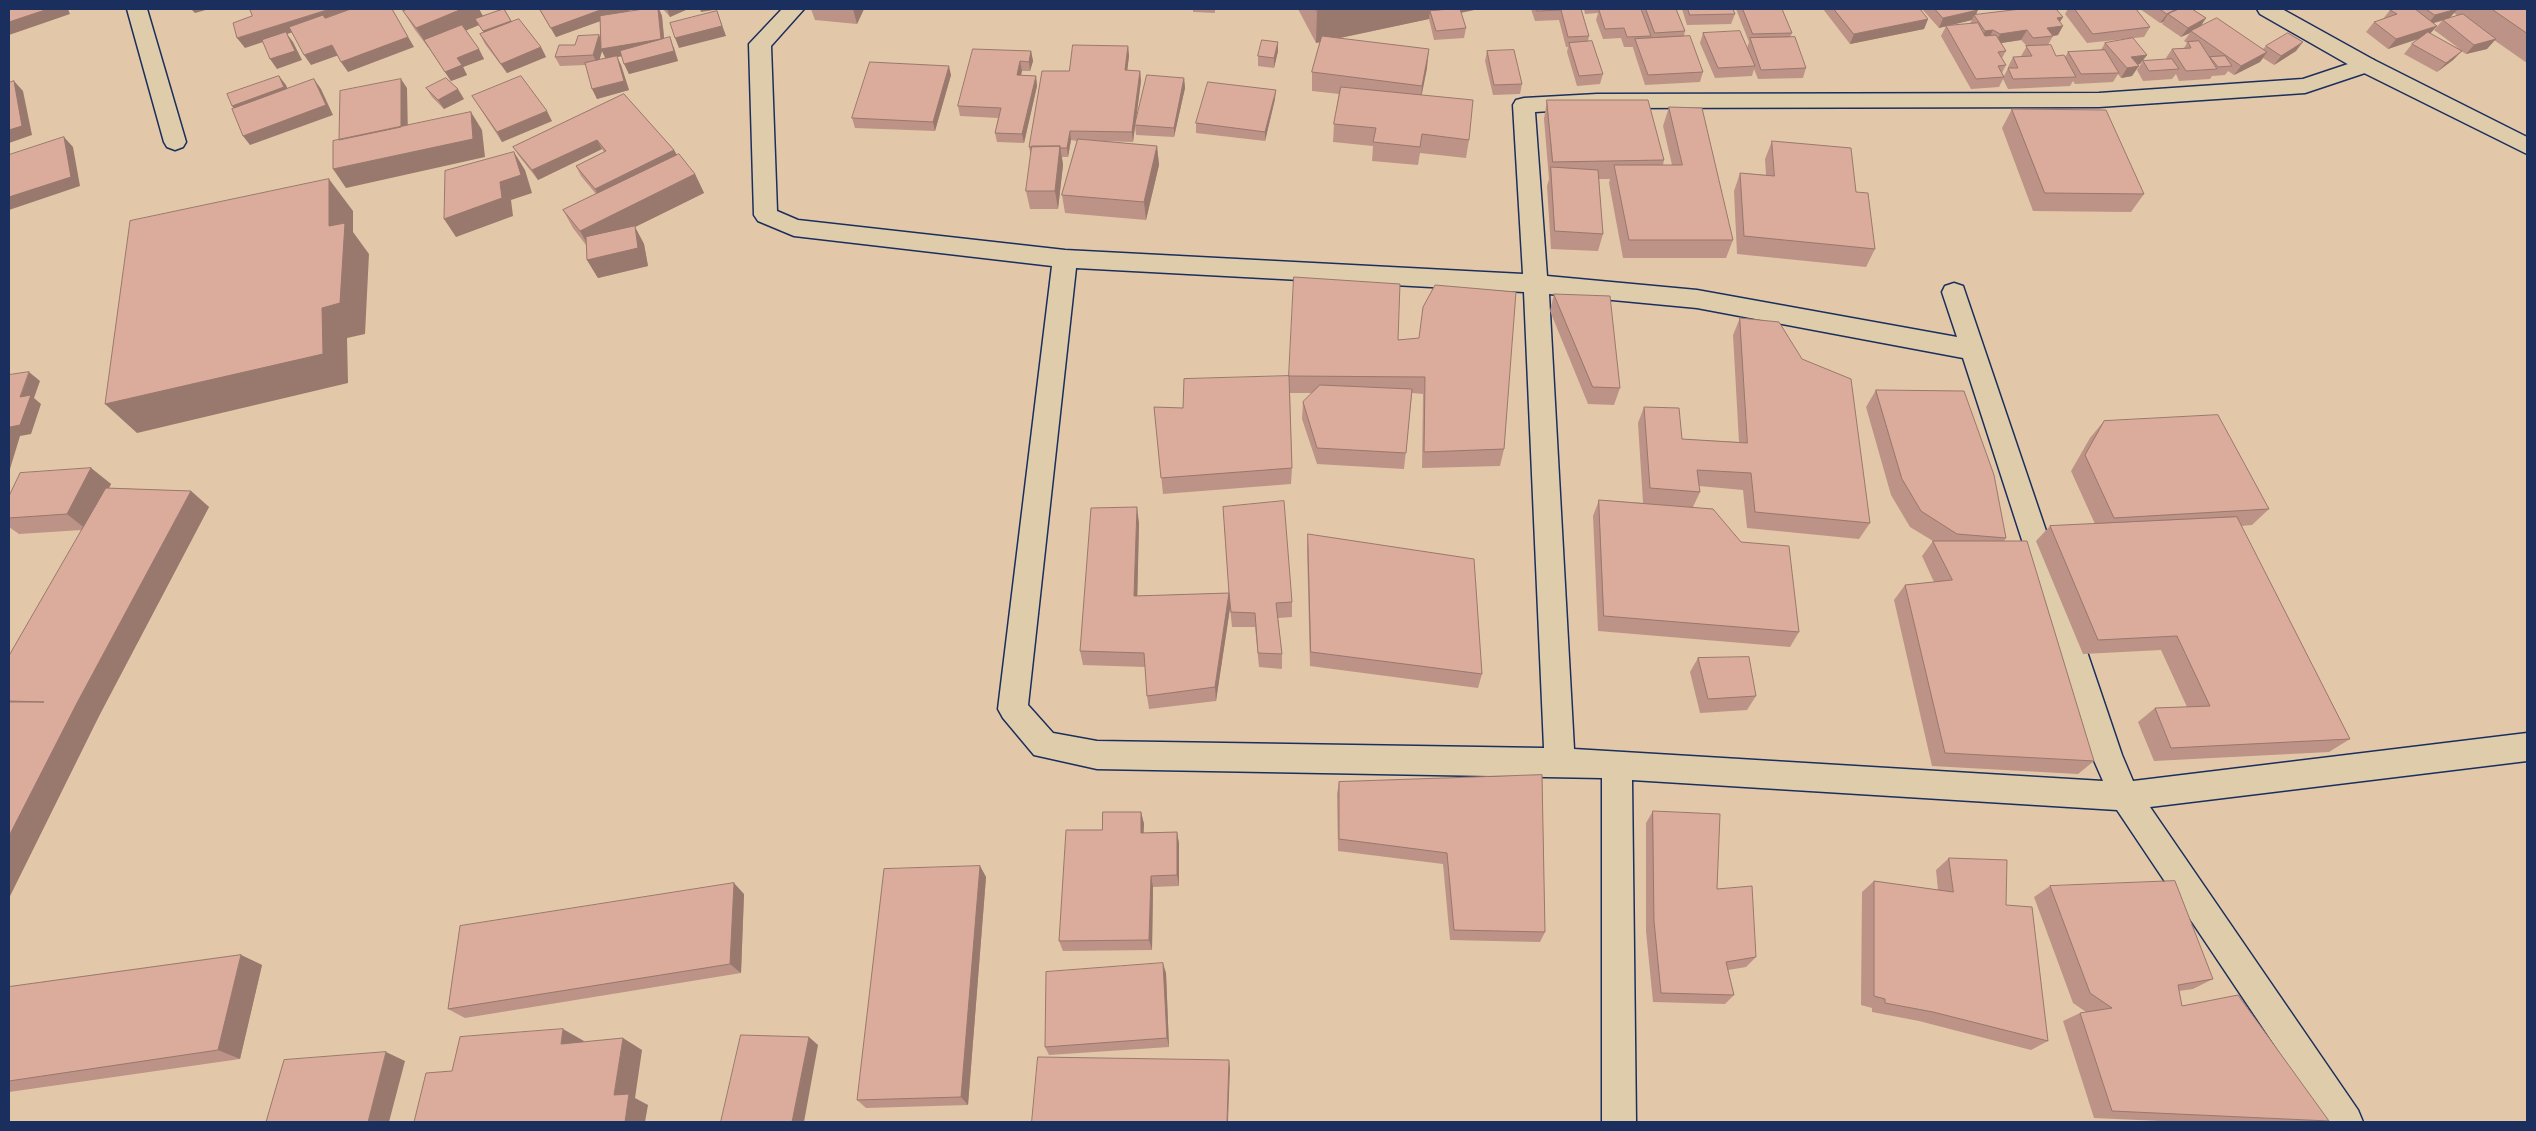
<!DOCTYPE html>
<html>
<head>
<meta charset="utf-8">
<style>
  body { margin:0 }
  #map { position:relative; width:2536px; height:1131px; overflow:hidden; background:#e2c8a8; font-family:Kalam,sans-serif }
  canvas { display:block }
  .frame { position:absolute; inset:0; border:10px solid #1b2f5e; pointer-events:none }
</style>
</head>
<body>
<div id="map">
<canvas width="2536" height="1131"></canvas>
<div class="frame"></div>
</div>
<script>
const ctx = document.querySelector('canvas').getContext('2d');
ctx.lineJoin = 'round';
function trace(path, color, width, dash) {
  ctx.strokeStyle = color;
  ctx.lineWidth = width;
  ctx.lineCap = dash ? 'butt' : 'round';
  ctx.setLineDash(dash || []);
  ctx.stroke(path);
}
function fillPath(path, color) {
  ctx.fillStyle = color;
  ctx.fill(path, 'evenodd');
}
const street = new Path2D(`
  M127 9H147L186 142 183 147 175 150 167 147 164 142Z
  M782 9H804L771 46 777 211 798 220 1065 250 1523 274 1513 105 1516 100 1524 98 1597 94 2099 93 2303 79 2366 58 2374 60 2377 65 2374 70 2305 93 2099 107 1597 108 1535 112 1547 276 1697 290 1957 337 1942 292 1945 286 1954 283 1963 286 2122 755 2133 781 2527 733V761L2150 807 2358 1110 2363 1122H2326L2117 810 1632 780 1636 1122H1602V778L1097 769 1034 755 1003 718 998 709 1052 266 794 236 758 221 754 215 749 44ZM1076 268 1524 292 1544 748 1097 741 1053 733 1028 705ZM1549 294 1697 308 1963 358 2092 756 2103 781 1574 749Z`);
const secondary = new Path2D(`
  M2257 9H2282L2374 60 2527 137V154L2358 70 2260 14Z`);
trace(street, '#1b2f5e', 3);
trace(secondary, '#1b2f5e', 3);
fillPath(street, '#dfccaa');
fillPath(secondary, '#dfccaa');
fillPath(new Path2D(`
  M408 9H479L483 16 499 11 494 9H506L505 10 512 22 541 47 546 57 507 73 485 44 480 34 484 33 479 25 466 30 484 59 463 67 467 75 451 81 428 47 415 30 403 11Z
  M539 9 625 12 644 9H659L662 16 664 39 674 47 678 61 629 74 622 56 617 57 621 65 629 90 597 99 586 65 560 66 555 57 575 45 600 38V21L556 37ZM602 51 605 58 599 60Z
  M663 9H688L670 17Z
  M811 9H864L857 24 815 20Z
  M1193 9H1215V13L1193 12Z
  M1298 9H1479L1461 12 1466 28 1464 38 1434 40 1429 19 1340 38 1427 68 1421 95 1469 140 1466 158 1420 153 1418 165 1372 161 1373 146 1333 142 1334 124 1339 94 1312 91V72L1320 42 1316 43Z
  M1531 9H1581L1589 36 1588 41 1603 74 1600 84 1577 86 1567 52 1568 47H1566L1559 20 1535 21Z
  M1584 9H1606V10H1609V9H1641L1642 11 1643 9H1676L1685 31 1684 36 1703 72 1700 82 1645 85 1633 48V47H1624L1621 38 1603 39 1596 20 1598 13 1585 14Z
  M1682 9H1733L1735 14 1731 24 1687 25Z
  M1736 9H1782L1792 33 1790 37 1806 68 1803 78 1758 79 1754 69 1752 76 1715 78 1700 43 1703 33 1747 48 1749 42Z
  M1823 9H1920L1928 19 1924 29 1850 44Z
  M1922 9H1977L1975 15 2063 17 2060 22 2058 35 2053 36 2048 45 2056 56 2065 57 2068 52 2101 50 2105 43 2147 55 2140 64 2138 65 2132 76 2121 78 2118 74 2113 82 2075 84 2073 81 2070 86 2008 89 2003 79 1999 87 1971 89 1941 36 1946 26 1939 28ZM1972 20 1970 24 1946 26ZM2021 40 2027 46 2021 56V57H2013L2008 67V68L2004 76 2002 73 2006 65 2002 58 2006 51 2001 43Z
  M2068 9H2136L2150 27 2144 37 2087 43 2065 14Z
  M2140 9H2192L2206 18 2200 27 2263 49 2266 46 2296 51 2274 65 2263 58 2260 62 2234 75 2228 71 2225 75 2212 76 2210 79 2179 81 2176 74 2172 79 2143 81 2137 70 2143 61 2167 60 2166 58 2172 49 2184 48 2187 43 2184 41 2190 33 2181 37 2162 24 2163 22 2160 23Z
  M2393 9H2527V63L2494 40 2487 49 2466 54 2461 51 2453 60 2437 72 2404 54 2412 44 2419 39 2388 49 2366 32 2374 22 2383 19 2390 10ZM2454 13 2458 16 2450 18ZM2442 21 2434 30 2460 49 2430 34 2434 23Z
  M1128 46 1129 56 1127 71H1140L1141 81 1133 142 1103 141 1157 146 1159 165 1146 220 1065 213 1062 195 1077 141 1071 140 1068 157H1062L1063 165 1058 209H1030L1026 191 1031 156 1029 147 1069 71Z
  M1031 51 1033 61 1030 71H1022L1021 75 1036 76 1037 86 1024 143 997 142 995 133 998 118 960 116 958 106Z
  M1278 51 1274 68 1258 66V56Z
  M1487 51 1522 84 1520 94 1493 95 1485 61Z
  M951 75 935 131 855 128 852 118Z
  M1184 78 1185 88 1174 137 1136 135 1135 125Z
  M426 88 464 99 444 109 432 97Z
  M624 94 674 150 677 155 695 174 704 193 635 227 644 244 648 266 598 278 587 260 586 245 573 228 563 210 596 194 581 176 576 166 604 152 602 149 538 180 519 156 513 147Z
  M472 96 552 121 502 142Z
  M1275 99 1265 141 1196 133V123Z
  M1547 100 1664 160 1663 165H1672L1663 126 1669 107 1733 240 1726 258H1623L1609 183 1610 179H1599L1603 234 1598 251 1551 249 1547 186 1549 179 1544 119Z
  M2012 109 2144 194 2131 212 2033 211 2002 128Z
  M1772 141 1856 192 1875 249 1866 267 1737 254 1734 191 1740 173 1766 175 1765 159Z
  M1554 294 1620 388 1614 405 1588 404 1550 311Z
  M1740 318 1870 523 1859 539 1747 528 1743 490 1699 486 1700 492 1693 507 1799 632 1790 647 1598 631 1593 516 1599 500 1643 503 1638 423 1644 407 1682 439 1739 442 1733 335Z
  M1398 340 1504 449 1500 466 1422 468 1423 394 1412 393 1404 469 1317 464 1302 419 1303 402 1312 393H1290L1292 468 1291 484 1163 494 1154 407 1183 408 1289 376Z
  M1876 390 2006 538 2004 541 2094 761 2078 774 1932 766 1894 600 1905 585 1934 582 1922 556 1933 541 1910 527 1891 495 1866 407Z
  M2104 421 2269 509 2252 525 2241 526 2350 739 2329 752 2154 761 2138 722 2155 708 2187 707 2161 650 2083 654 2036 541 2050 526 2095 524 2071 471 2090 438Z
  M91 468 111 484 109 488 191 491 209 507 99 716 9 898V656L82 530 19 534 9 527V496Z
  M1223 507 1292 602V617L1278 618 1282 654V669L1259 667 1255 627H1232L1230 608 1216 701 1149 709 1147 696 1145 667 1083 665 1080 651 1139 523 1137 596 1229 593Z
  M1308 534 1482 674 1478 688 1310 666 1307 549Z
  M1698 658 1756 696 1747 710 1700 713 1690 672Z
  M1542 775 1545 932 1540 942 1450 940 1443 864 1338 851 1337 794 1339 782Z
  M1653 811 1717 889 1756 957 1746 967 1728 970 1734 995 1725 1004 1653 1002 1646 931V823Z
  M1141 812 1144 824 1143 833 1177 832 1179 844V886L1153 887 1152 950 1063 951 1059 941 1102 830Z
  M1949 858 2006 905 2048 1041 2031 1050 1919 1021 1872 1012V1008L1861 1005 1862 892 1874 881 1938 890 1936 870Z
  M980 866 986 877 968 1105 866 1108 857 1100Z
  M2050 886 2213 979 2193 989 2179 991 2182 1006 2329 1121 2324 1122H2183L2094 1118 2063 1021 2080 1013 2086 1012 2073 1003 2034 897Z
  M744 894 741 973 465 1018 448 1009Z
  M241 955 262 965 240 1059 9 1092V987Z
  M1166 973 1169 1047 1049 1055 1045 1047Z`), '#bc9386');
fillPath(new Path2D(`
  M48 9H68L70 14 9 35V22Z
  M191 9H209L195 13Z
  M330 9H367L287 34 293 42 302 60 277 69 270 59 287 34 245 48 237 38Z
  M392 9 414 47 348 72 341 62Z
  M462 9H479L486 22 475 19 479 25 428 47 416 28Z
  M603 9H634L556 37 551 28Z
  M658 9H659L662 16 665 48 617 57 621 65 629 90 597 99 592 89 606 59 602 51 598 65 593 55 599 35 604 45Z
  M667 9H688L670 17Z
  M700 9H720L701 12Z
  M853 9H864L857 24Z
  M1327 9H1479L1432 19 1430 11 1429 19 1316 43 1317 11Z
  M2176 9H2182L2168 14 2163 22 2160 23 2167 14Z
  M2458 9 2449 18 2427 25 2435 15Z
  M1978 10 1975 17 1974 15 1972 20 1939 28 1943 18Z
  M717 11 726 36 679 48 675 38Z
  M2063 17 2057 26H2063L2058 35 2053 36 2047 28 2057 18Z
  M2206 18 2200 27 2191 31 2190 33 2181 37 2188 28Z
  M1928 19 1924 29 1850 44 1854 34Z
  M511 21 516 30 489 41 483 31Z
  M2437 26 2429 35 2388 49 2396 39Z
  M1993 30 1988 40 1980 41 1985 31Z
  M2027 30 2021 40 1995 44 2000 34Z
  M670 37 678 61 629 74 624 64Z
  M2496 39 2487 49 2466 54 2474 45Z
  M1278 42V51L1274 68V58Z
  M2303 42 2296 51 2274 65 2281 56Z
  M332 45 339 55 311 65 304 55Z
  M1128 46 1129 56 1126 80 1125 70Z
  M541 47 546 57 507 73 501 64Z
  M479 49 484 59 463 67 467 75 451 81 445 72 457 58Z
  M1429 49 1427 68 1420 104 1422 86Z
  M1031 51 1033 61 1030 71 1029 62Z
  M2462 51 2453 60 2437 72 2446 63Z
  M2267 52 2260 62 2234 75 2241 66Z
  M2147 55 2140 64 2125 67 2131 57Z
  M1020 61 1022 71 1018 85 1017 75Z
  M949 66 951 75 935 131 933 122Z
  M2139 66 2132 76 2121 78 2127 68Z
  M1140 71 1141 81 1133 142 1132 132Z
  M279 76 286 85 291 97 239 115 232 106Z
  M1036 76 1037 86 1024 143 1022 134Z
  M1184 78 1185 88 1174 137V128Z
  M314 79 321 89 333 115 250 145 243 136Z
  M401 79 407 88 408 137 345 150Z
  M14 81 23 91 32 135 9 143V130Z
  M458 89 464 99 444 109 438 100Z
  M1276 90 1275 99 1265 141V132Z
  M547 111 552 121 502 142 497 132Z
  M471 112 482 130 485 157 346 188 333 169Z
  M1070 131 1071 140 1068 157 1067 148Z
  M64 137 73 147 80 186 9 210V197Z
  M597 140 602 149 538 180 532 170Z
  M1060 146 1063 165 1058 209 1055 191Z
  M1157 146 1159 165 1146 220 1144 202Z
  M674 150 679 159 600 199 595 189Z
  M514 152 525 170 532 193 511 200 513 216 456 237 444 219 500 182Z
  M695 174 704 193 635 227 644 244 648 266 598 278 587 260 590 249 580 231Z
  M329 179 353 211V232L369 254 365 334 347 338 348 383 137 433 105 404 329 226Z
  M29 372 40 381 34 398 41 404 31 434 20 436 10 469 9 468V430Z
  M91 468 111 484 87 530 67 514Z
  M191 491 209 507 99 716 9 898V836L77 703Z
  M1137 507 1139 523 1137 611 1134 596Z
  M1229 593 1230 608 1216 701 1215 687Z
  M1141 812 1144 824 1143 845 1141 833Z
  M1177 832 1179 844V886L1177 875Z
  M980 866 986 877 968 1105 961 1097Z
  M1151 876 1153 887 1152 950 1149 940Z
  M734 883 744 894 741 973 730 964Z
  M241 955 262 965 240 1059 218 1050Z
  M1163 963 1166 973 1169 1047 1167 1038Z
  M563 1029 584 1041 582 1055 561 1044Z
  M809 1037 818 1045 804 1122H792Z
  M623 1038 642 1050 635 1098 648 1105 645 1122H625L614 1095Z
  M386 1052 405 1061 389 1122H368Z
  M1229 1060 1230 1068 1228 1122H1227Z`), '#99786d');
const building = new Path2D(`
  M9 9H48L9 22Z
  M250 9H330L237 38 233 23 252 16Z
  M351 9H392L408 37 341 62 332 45 304 55 289 27 323 15 325 18Z
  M408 9H462L416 28 403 11Z
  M504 9 511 21 483 31 475 19Z
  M540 9H603L551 28Z
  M644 9H658L661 39 601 49 600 16Z
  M1316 9H1327L1317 11Z
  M1451 9H1460L1466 28 1436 31 1430 11Z
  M1536 9H1581L1589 36 1568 37 1561 10 1537 11Z
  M1613 9H1641L1651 36 1627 37 1624 28 1605 29 1599 10Z
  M1646 9H1676L1685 31 1655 33Z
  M1688 9H1733L1735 14 1690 15Z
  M1743 9H1782L1792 33 1753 34Z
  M1834 9H1920L1928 19 1854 34Z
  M1935 9H1977L1978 10 1943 18Z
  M2021 9H2056L2063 17 2057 18 2063 26 2047 28 2053 36 2033 38 2027 30 2000 34 1993 30 1985 31 1974 15Z
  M2075 9H2136L2150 27 2093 34Z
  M2160 9H2176L2167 14Z
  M2179 9H2192L2206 18 2188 28 2168 14Z
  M2393 9H2415L2437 26 2396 39 2374 22 2397 14 2390 10Z
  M2426 9H2457L2435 15Z
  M2492 9H2527V33Z
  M717 11 722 26 675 38 670 23Z
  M2463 14 2496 39 2474 45 2443 20Z
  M2217 18 2267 52 2241 66 2191 31Z
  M519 19 541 47 501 64 480 34Z
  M1978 23 1985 36 1996 35 2006 51 1998 52 2006 65 1998 66 2004 77 1976 79 1946 26Z
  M462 25 479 49 457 58 462 65 445 72 424 40Z
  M1740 31 1755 66 1718 68 1703 33Z
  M286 32 295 51 270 59 262 40Z
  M2428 32 2462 51 2446 63 2412 44Z
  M2288 33 2303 42 2281 56 2266 46Z
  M599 35 593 55 555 57 559 45H575L578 36Z
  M1322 36 1429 49 1422 86 1312 72Z
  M1690 36 1703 72 1648 75 1635 39Z
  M670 37 674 51 624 64 620 51Z
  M1795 37 1806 68 1761 70 1750 38Z
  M2133 38 2147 55 2131 57 2139 66 2127 68 2105 43Z
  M1262 40 1278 42 1274 58 1258 56Z
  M1592 41 1603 74 1579 76 1569 43Z
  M2199 41 2217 69 2186 71 2172 49 2191 48 2188 42Z
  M1073 45 1128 46 1125 70 1140 71 1132 132 1070 131 1067 148H1060V146L1029 147 1042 71H1069Z
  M2051 45 2056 56 2064 55 2076 77 2013 79 2008 68H2018L2013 57 2032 56 2026 46Z
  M973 49 1031 51 1029 62 1020 61 1017 75 1036 76 1022 134 995 133 1001 108 958 106Z
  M1514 50 1522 84 1494 85 1487 51Z
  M2105 50 2119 73 2081 74 2068 52Z
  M617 56 624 81 592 89 585 63Z
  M2225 56 2232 66 2218 67 2210 57Z
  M2172 59 2179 69 2149 71 2143 61Z
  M870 62 949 66 933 122 852 118Z
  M1147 75 1184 78 1174 128 1135 125Z
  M279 76 284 87 232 106 227 94Z
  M521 76 547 111 497 132 472 96Z
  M446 78 458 89 438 100 426 88Z
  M314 79 326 105 243 136 232 109Z
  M401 79V127L339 140 340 91Z
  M14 81 22 126 9 130V83Z
  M1208 82 1276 90 1265 132 1196 123Z
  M1341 87 1473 100 1469 140 1422 134 1420 147 1373 142 1376 128 1334 124Z
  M624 94 674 150 595 189 576 166 606 151 597 140 532 170 513 147Z
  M1547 100H1648L1664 160 1553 162Z
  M1669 107 1702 108 1733 240H1629L1614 165H1682Z
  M2012 109 2106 110 2144 194 2045 193Z
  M471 112 473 139 333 169V141Z
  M64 137 71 177 9 197V155Z
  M1078 139 1157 146 1144 202 1062 195Z
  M1772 141 1851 148 1856 192 1868 193 1875 249 1744 236 1740 173 1774 176Z
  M1032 146H1060L1055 191H1026Z
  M514 152 521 175 500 182 502 198 444 219 445 171Z
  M679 154 695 174 580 231 563 210Z
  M1551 167 1598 170 1603 234 1555 231Z
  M329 179V226L345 223 340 303 322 308 323 354 105 404 130 221Z
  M635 226 638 248 587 260 586 237Z
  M1294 277 1400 284 1398 340 1419 338 1423 307 1435 285 1516 292 1504 449 1424 452 1425 377 1289 376Z
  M1554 294 1610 296 1620 388 1593 387Z
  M1740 318 1779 322 1802 359 1851 379 1870 523 1755 512 1751 473 1697 470 1700 492 1650 488 1644 407 1679 408 1682 439 1747 443Z
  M29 372 20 397 31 395 20 425 10 427 9 430V375Z
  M1289 376 1292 468 1161 478 1154 407 1183 408 1184 379Z
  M1320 385 1412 389 1406 453 1317 448 1303 402Z
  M1876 390 1964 391 1994 475 2006 538 1957 534 1921 511 1902 479Z
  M2218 415 2269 509 2114 518 2085 455 2104 421Z
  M91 468 67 514 9 518V496L20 473Z
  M106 488 191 491 77 703 9 836V702H44L9 701V656Z
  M1599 500 1713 509 1741 542 1789 546 1799 632 1604 616Z
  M1284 501 1292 602 1276 603 1282 654 1258 653 1255 613 1231 612 1229 593 1215 687 1147 696 1144 653 1080 651 1091 508 1137 507 1134 596 1229 593 1223 507Z
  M2237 517 2350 739 2171 748 2155 708 2210 706 2177 636 2098 640 2050 526Z
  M1308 534 1474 559 1482 674 1311 652Z
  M1933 541H2027L2094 761 1945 753 1905 585 1952 580Z
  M1749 657 1756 696 1708 699 1698 658Z
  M1542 775 1545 932 1454 930 1447 853 1339 839V782Z
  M1653 811 1720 814 1717 889 1752 886 1756 957 1726 962 1734 995 1661 993 1654 921Z
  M1103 812H1141V833L1177 832V875L1151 876 1149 940 1059 941 1066 830H1102Z
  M1949 858 2007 860 2006 905 2032 907 2048 1041 1933 1012 1885 1003V999L1874 996V881L1953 892Z
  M980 866 961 1097 857 1100 884 869Z
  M2175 881 2213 979 2178 985 2182 1006 2238 995 2329 1121 2112 1111 2080 1013 2112 1008 2090 993 2050 886Z
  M734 883 730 964 448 1009 460 926Z
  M241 955 218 1050 9 1081V987Z
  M1163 963 1167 1038 1045 1047 1046 972Z
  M563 1029 561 1044 623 1038 614 1095 629 1094 625 1122H414L426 1073 452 1071 460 1037Z
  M741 1035 809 1037 792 1122H721Z
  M386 1052 368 1122H266L284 1060Z
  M1038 1057 1229 1060 1227 1122H1032Z`);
fillPath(building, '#dbab9c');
trace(building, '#99786d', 1);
</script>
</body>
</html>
